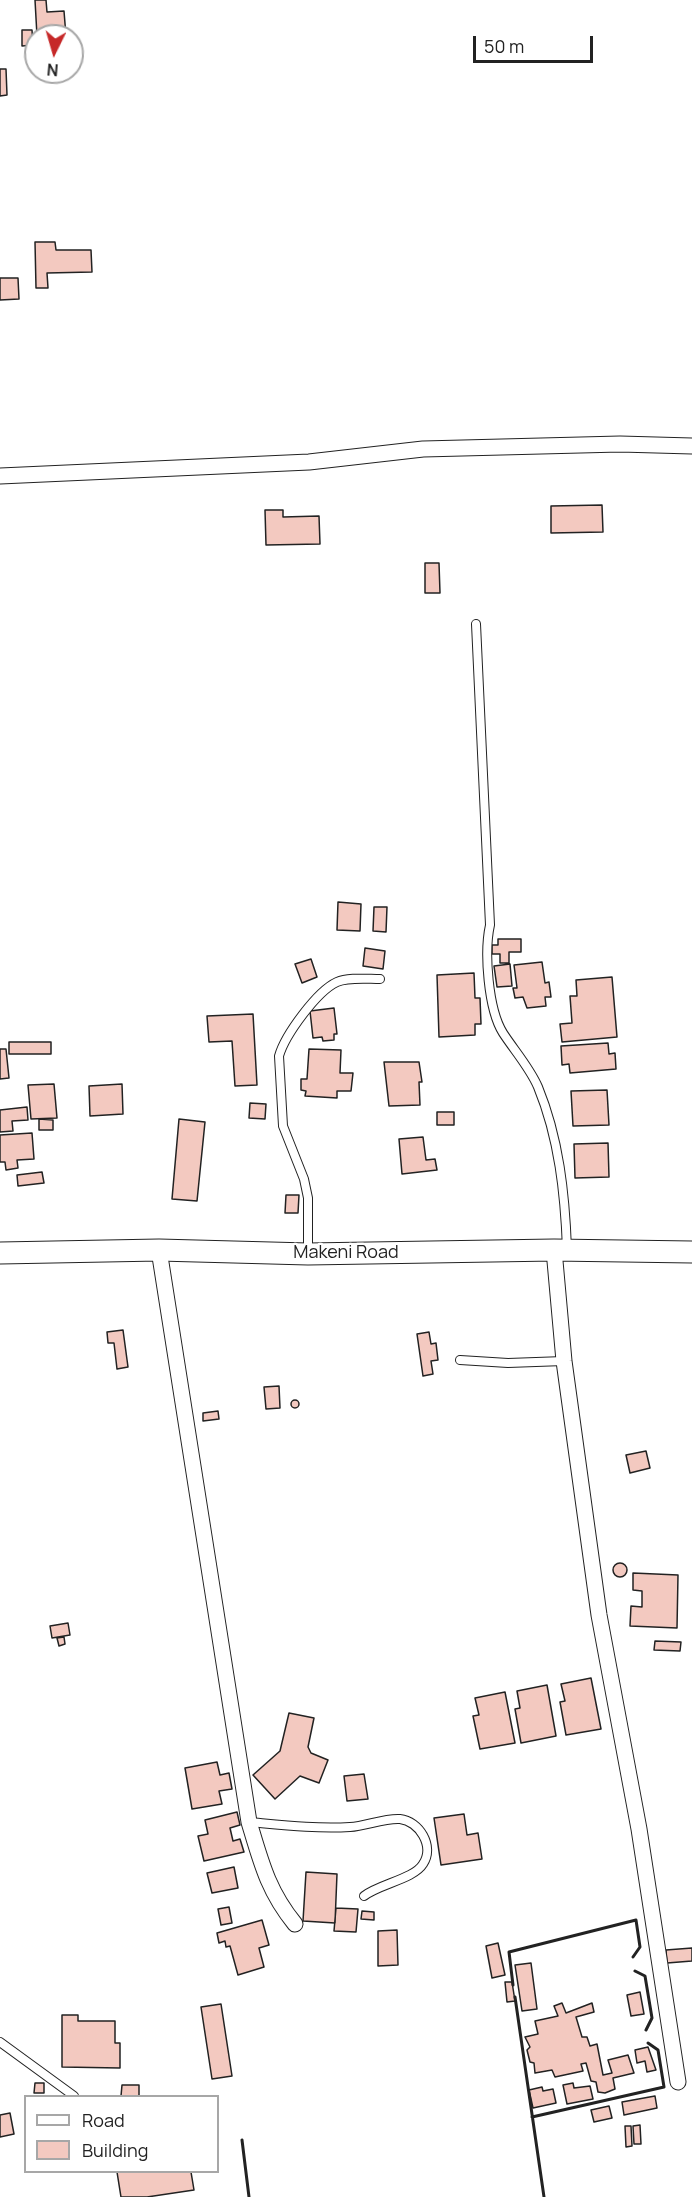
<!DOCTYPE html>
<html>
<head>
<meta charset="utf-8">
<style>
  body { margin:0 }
  #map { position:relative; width:692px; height:2197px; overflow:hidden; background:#fff; font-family:Manrope,sans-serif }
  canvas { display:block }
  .legend { position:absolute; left:24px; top:2095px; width:195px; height:78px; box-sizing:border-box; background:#fff; border:2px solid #a7a7a7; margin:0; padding:8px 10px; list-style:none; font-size:18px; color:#222 }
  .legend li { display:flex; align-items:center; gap:12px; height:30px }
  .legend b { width:30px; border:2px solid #a7a7a7 }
  .north { position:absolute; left:24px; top:24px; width:60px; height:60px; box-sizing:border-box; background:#fff; border:2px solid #a7a7a7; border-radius:50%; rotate:185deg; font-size:16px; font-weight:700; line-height:24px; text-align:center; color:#222 }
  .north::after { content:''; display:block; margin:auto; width:21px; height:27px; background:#c62828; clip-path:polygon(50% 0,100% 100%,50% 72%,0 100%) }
  .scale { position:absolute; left:473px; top:36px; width:120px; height:27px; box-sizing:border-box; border:3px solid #222; border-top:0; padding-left:8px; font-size:18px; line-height:21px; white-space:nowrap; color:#222; -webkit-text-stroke:4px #fff; paint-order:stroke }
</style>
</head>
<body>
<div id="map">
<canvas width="692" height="2197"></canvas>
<ul class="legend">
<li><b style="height:8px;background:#fff"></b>Road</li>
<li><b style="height:16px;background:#f3c9c0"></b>Building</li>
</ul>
<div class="north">N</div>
<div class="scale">50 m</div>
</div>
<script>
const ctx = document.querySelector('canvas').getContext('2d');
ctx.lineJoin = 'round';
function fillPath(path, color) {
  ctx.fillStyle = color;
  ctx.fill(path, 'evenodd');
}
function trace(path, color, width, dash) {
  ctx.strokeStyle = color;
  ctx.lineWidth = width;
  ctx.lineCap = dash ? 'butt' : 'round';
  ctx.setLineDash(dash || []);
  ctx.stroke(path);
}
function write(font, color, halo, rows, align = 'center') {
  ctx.font = font + ' Manrope,sans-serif';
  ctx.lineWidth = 4.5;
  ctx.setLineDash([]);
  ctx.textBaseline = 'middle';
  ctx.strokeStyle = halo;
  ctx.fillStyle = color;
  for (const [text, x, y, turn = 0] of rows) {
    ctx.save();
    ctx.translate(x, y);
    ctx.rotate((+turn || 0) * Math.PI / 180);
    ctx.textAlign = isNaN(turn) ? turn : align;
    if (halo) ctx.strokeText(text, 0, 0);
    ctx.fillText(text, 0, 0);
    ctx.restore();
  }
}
const building = new Path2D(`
  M35 0H46L47 12 64 11 66 36H37Z
  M22 30H32L33 45 22 46Z
  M0 69H6L7 95 0 96Z
  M35 242H55L56 250H91L92 272 47 273 48 288H36Z
  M0 278H18L19 299 0 300Z
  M602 505 603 532 551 533V506Z
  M265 510H283V517L319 516 320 544 266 545Z
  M425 563H439L440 593H425Z
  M338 902 361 904 360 931 337 930Z
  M374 907H387L386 932 373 931Z
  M498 939H521V952H509V963H500V954H492V945H498Z
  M365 948 385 951 383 969 363 966Z
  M311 959 317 977 302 983 295 964Z
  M542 962 545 983 549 982 551 997H545L546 1006 527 1008 523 997 515 998 513 988H517L514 965Z
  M510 964 512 986 497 987 494 966Z
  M474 973 475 998H480L481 1024H475V1035L439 1037 437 975Z
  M612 977 617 1037 562 1042 560 1024 572 1023 570 996H577L576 980Z
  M334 1008 337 1034H334V1040L323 1041 322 1037 313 1038 310 1011Z
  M253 1014 257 1085 235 1086 232 1041 209 1042 207 1016Z
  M9 1042H51V1054H9Z
  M608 1043 609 1054 615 1053 616 1069 570 1073 569 1064 562 1065 561 1046Z
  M0 1049H6L9 1078 0 1079Z
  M309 1049 341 1050 340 1073H353L351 1091H337V1098L305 1096 306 1091 301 1090V1079H307Z
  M384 1062H419L422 1082H419L420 1105 389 1106Z
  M54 1084 57 1118 31 1119 28 1085Z
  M122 1084 123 1114 90 1116 89 1086Z
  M607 1090 609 1125 573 1126 571 1091Z
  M250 1103 266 1104 265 1119 249 1118Z
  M27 1107 28 1120 12 1121 13 1131 0 1132V1110Z
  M437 1112H454V1125H437Z
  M39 1119 53 1120V1130H39Z
  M179 1119 205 1122 197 1201 172 1199Z
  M32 1133 34 1159 17 1160 18 1168 6 1170 5 1162H0V1135Z
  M423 1137 426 1160 435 1159 437 1170 402 1174 399 1139Z
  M608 1143 609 1177 575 1178 574 1144Z
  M42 1172 44 1183 18 1186 17 1175Z
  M286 1195H299L298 1213H285Z
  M123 1330 128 1367 117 1369 114 1343H108L107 1332Z
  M429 1332 431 1344 436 1343 438 1360 431 1361 433 1374 423 1376 417 1334Z
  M279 1386 280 1408 266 1409 264 1387Z
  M291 1404a4 4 0 1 1 8 0a4 4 0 1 1-8 0Z
  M218 1411 219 1419 203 1421V1413Z
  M646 1451 650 1468 630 1473 626 1455Z
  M613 1570a7 7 0 1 1 14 0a7 7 0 1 1-14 0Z
  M633 1573 678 1575 677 1628 630 1626 631 1606 642 1607V1591L633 1590Z
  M68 1623 70 1635 52 1638 50 1626Z
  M64 1637 65 1644 59 1646 57 1638Z
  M655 1641 681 1642 680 1651 654 1650Z
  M591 1678 601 1729 566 1735 560 1702 565 1701 561 1684Z
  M547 1685 556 1736 521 1743 515 1709 520 1708 517 1691Z
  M505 1692 515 1743 480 1749 473 1716 479 1715 475 1698Z
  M289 1713 314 1718 308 1747 311 1753 328 1760 319 1783 300 1776 275 1799 253 1775 280 1751Z
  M217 1762 220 1775 229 1773 232 1789 219 1791 222 1804 192 1809 185 1768Z
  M364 1774 368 1799 347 1801 344 1776Z
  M237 1812 240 1825 230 1828 233 1841 240 1839 244 1852 204 1861 198 1836 208 1834 205 1820Z
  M464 1814 467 1835 478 1833 482 1859 441 1865 434 1818Z
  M234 1867 238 1888 212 1893 207 1873Z
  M306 1872 337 1874 335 1923 303 1921Z
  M229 1907 232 1923 221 1925 218 1909Z
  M336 1908 358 1909 356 1932 334 1931Z
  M362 1911 374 1912V1920L361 1919Z
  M262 1920 269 1945 259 1948 264 1967 238 1975 230 1946 226 1947 225 1941 219 1943 217 1933Z
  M397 1930 398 1965 378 1966V1931Z
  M498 1943 505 1975 492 1978 486 1946Z
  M692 1948V1961L667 1963 666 1950Z
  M531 1963 537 2009 522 2011 515 1965Z
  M505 1982H512L515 2001 507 2002Z
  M640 1992 644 2014 631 2016 627 1995Z
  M562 2003 566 2013 592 2003 594 2012 576 2017 582 2037H587L590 2046 597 2044 603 2075 612 2073 608 2060 628 2055 634 2073 613 2078 615 2089 605 2093 598 2092 596 2082 591 2081 586 2063 581 2064 583 2071 555 2077 552 2070 535 2073 534 2063 530 2062 527 2050 530 2047 525 2037 538 2034 535 2021 558 2016 554 2006Z
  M221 2004 232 2076 212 2079 201 2007Z
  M62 2015H78V2021H115V2043H120V2068L62 2067Z
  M648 2047 656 2070 647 2072 645 2061 637 2063 635 2050Z
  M35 2083H44V2093H34Z
  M573 2083 574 2088 590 2086 593 2099 567 2104 563 2085Z
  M122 2085H139V2096H121Z
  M542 2087 543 2091 553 2089 556 2103 533 2108 529 2090Z
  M655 2096 657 2108 624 2115 622 2102Z
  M609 2106 612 2118 594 2122 591 2110Z
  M10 2113 14 2134 0 2137V2115Z
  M640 2125 641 2144H634L633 2126Z
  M625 2126H631L632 2146 626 2147Z
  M117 2172H191L194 2190 147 2197H121Z`);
fillPath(building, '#f3c9c0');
trace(building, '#222', 1.5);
const lane = new Path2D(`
  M476 624 490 925C484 952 488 1009 503 1033 514 1050 530 1068 538 1087 559 1138 565 1194 567 1249
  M308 1253V1198L304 1179 283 1126 279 1056C285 1035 317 991 337 982 348 977 367 979 380 979
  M460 1360 508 1363 564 1361
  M249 1822C282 1825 316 1829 350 1827 366 1826 384 1818 400 1819 419 1821 435 1846 423 1864 414 1879 379 1884 364 1896
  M0 2042 74 2096`);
const street = new Path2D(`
  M0 476 309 462 423 449 620 444 692 446
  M159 1250 249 1822C261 1862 268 1891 295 1924
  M554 1250 564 1361 599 1615 639 1829 678 2082`);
const secondary = new Path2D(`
  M0 1253 159 1250 308 1254 554 1250 692 1252`);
trace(lane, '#222', 10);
trace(street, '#222', 17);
trace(secondary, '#222', 23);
trace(lane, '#fff', 8);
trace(street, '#fff', 15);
trace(secondary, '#fff', 21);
trace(new Path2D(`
  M635 1971 645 1976 652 2018 646 2030
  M513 1985 509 1952 636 1920 640 1947 633 1957
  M515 1997 544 2197
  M532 2117 664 2087 658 2050 648 2043
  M242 2140 249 2197`), '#222', 3);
write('18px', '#222', '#fff', [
  ["Makeni Road",346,1253]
]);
</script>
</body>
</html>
